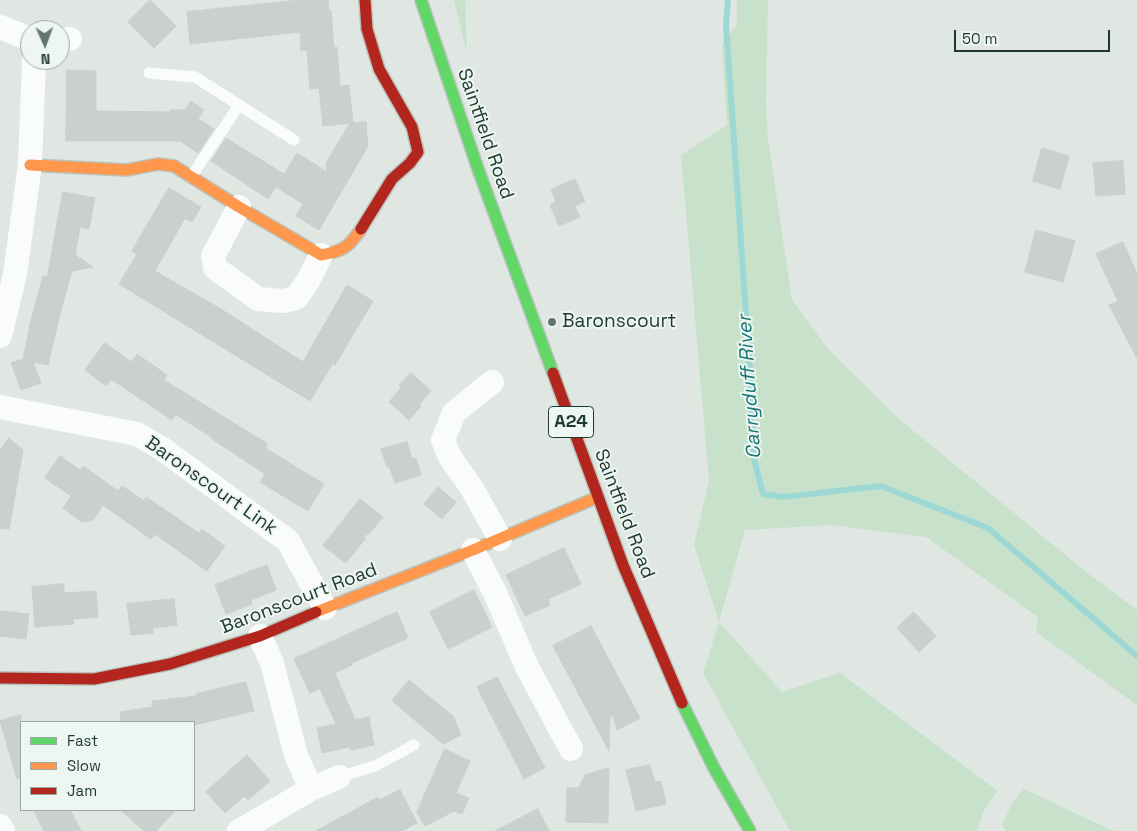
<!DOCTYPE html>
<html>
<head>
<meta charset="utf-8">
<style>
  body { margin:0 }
  #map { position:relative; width:1137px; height:831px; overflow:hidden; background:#e0e7e3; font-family:"Space Grotesk",sans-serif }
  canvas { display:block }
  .legend { position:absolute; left:20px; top:721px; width:175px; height:90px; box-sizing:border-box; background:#edf6f0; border:1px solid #9aaaa2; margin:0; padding:6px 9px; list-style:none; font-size:15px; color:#1e392d }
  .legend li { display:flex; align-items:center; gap:10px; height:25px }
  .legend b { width:25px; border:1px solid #9aaaa2 }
  .north { position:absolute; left:20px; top:20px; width:50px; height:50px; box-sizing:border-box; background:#edf6f0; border:1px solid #9aaaa2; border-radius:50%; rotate:178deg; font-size:14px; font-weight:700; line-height:20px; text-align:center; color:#1e392d }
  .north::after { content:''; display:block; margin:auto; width:18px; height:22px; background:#62766d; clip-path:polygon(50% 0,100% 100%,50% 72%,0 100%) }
  .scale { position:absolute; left:954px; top:30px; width:156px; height:22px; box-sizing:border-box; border:2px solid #1e392d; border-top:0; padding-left:6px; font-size:15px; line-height:18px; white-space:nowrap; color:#1e392d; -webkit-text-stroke:4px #edf6f0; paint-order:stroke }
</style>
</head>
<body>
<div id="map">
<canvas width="1137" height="831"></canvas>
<ul class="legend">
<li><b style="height:6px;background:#63d668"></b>Fast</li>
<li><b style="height:6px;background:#ff974d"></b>Slow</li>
<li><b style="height:6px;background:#b3261e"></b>Jam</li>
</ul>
<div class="north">N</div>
<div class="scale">50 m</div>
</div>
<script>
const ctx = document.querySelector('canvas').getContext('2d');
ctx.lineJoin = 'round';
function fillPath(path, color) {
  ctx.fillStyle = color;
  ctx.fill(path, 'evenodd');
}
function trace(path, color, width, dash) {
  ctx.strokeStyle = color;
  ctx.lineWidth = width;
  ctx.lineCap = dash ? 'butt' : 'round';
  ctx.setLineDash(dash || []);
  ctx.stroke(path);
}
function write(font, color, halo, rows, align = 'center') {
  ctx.font = font + ' "Space Grotesk",sans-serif';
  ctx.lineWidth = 4;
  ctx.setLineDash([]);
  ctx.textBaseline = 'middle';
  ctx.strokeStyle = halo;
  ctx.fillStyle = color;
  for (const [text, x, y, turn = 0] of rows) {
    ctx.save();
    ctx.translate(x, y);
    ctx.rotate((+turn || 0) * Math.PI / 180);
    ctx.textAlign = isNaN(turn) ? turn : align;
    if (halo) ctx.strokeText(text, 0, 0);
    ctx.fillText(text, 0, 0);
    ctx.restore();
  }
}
fillPath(new Path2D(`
  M454 0H465L467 54Z
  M737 0H768L766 100 768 139 792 300 828 349 900 420 1090 575 1137 610V705L1036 632 1038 617 926 537 831 525 745 530 719 622 782 692 840 673 998 791 983 812 977 831H790L703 673 719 622 694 545 709 481 681 155 727 125 722 44 737 25Z
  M1024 789 1113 831H1006L1002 825 1013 801Z`), '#c8e1cb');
trace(new Path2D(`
  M728 0 726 25 750 372 754 459 763 494 783 497 881 486 988 528 1137 656`), '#9ed8d5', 6);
const building = new Path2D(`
  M150 0 176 26 154 48 128 22Z
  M300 0H328L329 11H331L334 48 337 47 340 86 349 85 353 123 323 126 319 88 310 89 307 50 301 51 300 32 190 44 187 12Z
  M67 70 96 71V111L170 112V110H185L191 101 204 110 198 119 214 129 198 153 180 141H66Z
  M366 122 368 146 319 230 296 216 303 204 276 187 268 199 211 161 226 138 284 174 297 153 327 172 326 163 350 123Z
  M1042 148 1069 156 1060 189 1033 181Z
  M1123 161 1125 194 1096 196 1093 163Z
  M575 179 585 201 575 206 580 217 559 226 550 205 556 201 551 190Z
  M169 188 201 207 192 222 185 218 155 271 221 309 303 362 347 285 373 301 335 365 333 363 310 401 119 284 137 254 132 251Z
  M63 192 95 198 89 229 80 227 75 255 93 267 72 271 61 310 48 365 33 362 41 383 21 390 11 363 23 359 31 320 43 276 47 277Z
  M1036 230 1075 241 1063 282 1025 272Z
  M1123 242 1137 274V358L1109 305 1118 301 1096 254Z
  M105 343 131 362 137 354 167 375 164 380 268 444 265 448 324 484 308 511 260 482 265 474 212 439 213 438 175 414 172 420 111 379 106 386 85 370Z
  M411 373 431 391 419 404 421 406 409 420 389 402 401 388 399 386Z
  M9 438 23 450 9 529 0 528V450Z
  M407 442 412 459 416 458 421 475 395 483 389 466 387 467 381 449Z
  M60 456 80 470 83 466 118 491 122 486 144 501 146 497 199 533 202 529 225 546 207 571 155 534 151 539 103 505 93 520 82 522 63 508 71 496 45 478Z
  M438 487 456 502 442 519 424 504Z
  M360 499 383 517 370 533 364 536 365 539 346 563 323 546Z
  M564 548 581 584 548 599 550 605 525 616 506 575Z
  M267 565 276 590 251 600 252 604 226 614 215 585Z
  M64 584V593L96 591 98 617 73 619 74 624 35 627 32 587Z
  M474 590 492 627 448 649 430 612Z
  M174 599 177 625 153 628V633L131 635 127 604Z
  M0 611 29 614 26 639 0 636Z
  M397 612 408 638 352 663V665L335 673 355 720 369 717 374 745 351 750 350 747 322 753 317 728 336 724 320 689 310 693 294 659Z
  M914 612 936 636 919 652 897 628Z
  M591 626 640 718 617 730 613 716H610L609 751 553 646Z
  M497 677 545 768 524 779 477 687Z
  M409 680 453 716 461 735 443 744 392 701Z
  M246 682 254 711 194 725V722H121L120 712 152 707V701L197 696 196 694Z
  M21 715V778L17 779 0 721Z
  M445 749 470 761 456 793 469 798 462 814 454 811 425 826 417 812Z
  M247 755 270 781 248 800 244 796 225 813 206 792Z
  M650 765 655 782 661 781 666 804 636 811 626 770Z
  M609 768 608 823 566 822 567 788H579L585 775Z
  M400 790 417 823 402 831H316L378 797 379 800Z
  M538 809 549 831H495Z
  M34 810H70L81 831H44Z
  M121 810H176L156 831H144Z`);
fillPath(building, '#cad0cd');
trace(building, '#c9cfcb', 1);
const fast = new Path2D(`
  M421 0 478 169 553 373
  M682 703 714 768 750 831`);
const slow = new Path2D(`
  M30 165 127 170 158 164 174 166 239 207 321 255C343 251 348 248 361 229
  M316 612 473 550 598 497`);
const jam = new Path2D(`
  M361 229 392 179 410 163 418 152 412 127 379 69 367 29 365 0
  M553 373 623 565 682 703
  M0 678 94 679 170 664 260 636 316 612`);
trace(fast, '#b9c4be', 14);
trace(slow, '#b9c4be', 14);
trace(jam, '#b9c4be', 14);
trace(new Path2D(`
  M149 73 195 77 294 140
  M191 177 239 105
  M339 777 375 766 414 745`), '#fafbfb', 11);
trace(new Path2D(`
  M0 27 30 39
  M60 40 70 39
  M239 207 213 256 215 268 258 299 283 301 296 298 308 281 321 255
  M0 336 15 274 30 165 34 60
  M492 382 454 413 443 440 450 457 473 490 500 539
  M0 407 137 434 161 448 288 541 325 608
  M473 550 495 593 527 667 571 749
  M260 636 272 663 296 755 311 789
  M0 826 3 831
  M239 831 311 789 339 777`), '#fafbfb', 24);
trace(fast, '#63d668', 11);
trace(slow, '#ff974d', 11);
trace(jam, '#b3261e', 11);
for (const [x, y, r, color] of [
  [552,322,5,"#62766d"]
]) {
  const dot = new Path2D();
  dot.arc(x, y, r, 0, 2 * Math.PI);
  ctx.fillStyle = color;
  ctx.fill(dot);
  trace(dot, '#edf6f0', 2);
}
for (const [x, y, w] of [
  [571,422,45]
]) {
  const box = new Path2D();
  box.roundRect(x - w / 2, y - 15.5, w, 31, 4);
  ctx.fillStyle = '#edf6f0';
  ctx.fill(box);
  trace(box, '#1e392d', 1);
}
write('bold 18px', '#1e392d', null, [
  ["A24",571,422]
]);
write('19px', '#1e392d', '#edf6f0', [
  ["Saintfield Road",485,134,71],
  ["Baronscourt Link",211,486,35],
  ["Saintfield Road",624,514,69],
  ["Baronscourt Road",299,599,-21]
]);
write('19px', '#1e392d', '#edf6f0', [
  ["Baronscourt",562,322]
], 'left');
write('italic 20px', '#187674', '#edf6f0', [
  ["Carryduff River",750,387,-94]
]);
</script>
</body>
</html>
